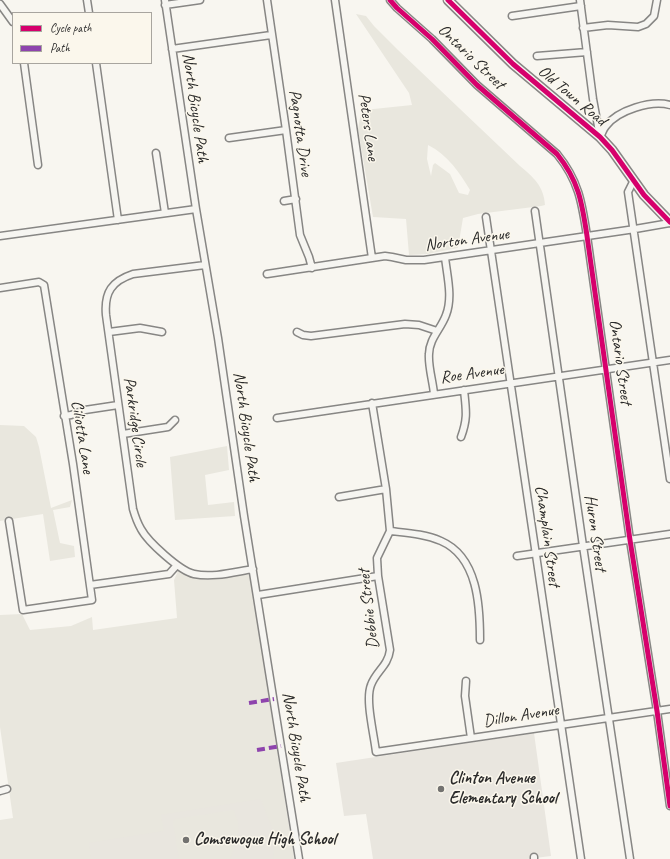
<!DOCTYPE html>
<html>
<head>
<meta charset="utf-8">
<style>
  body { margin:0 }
  #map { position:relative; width:670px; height:859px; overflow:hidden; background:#f8f6f0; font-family:Caveat,sans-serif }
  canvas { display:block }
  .legend { position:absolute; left:12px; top:12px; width:140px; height:52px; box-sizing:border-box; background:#fbf7ec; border:1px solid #a8a59f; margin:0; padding:5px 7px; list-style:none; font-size:12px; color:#2b2b2b }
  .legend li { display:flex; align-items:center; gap:8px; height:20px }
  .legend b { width:20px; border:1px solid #a8a59f }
</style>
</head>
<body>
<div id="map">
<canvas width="670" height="859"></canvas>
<ul class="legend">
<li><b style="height:5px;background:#d6006c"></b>Cycle path</li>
<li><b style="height:5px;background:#8e44ad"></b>Path</li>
</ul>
</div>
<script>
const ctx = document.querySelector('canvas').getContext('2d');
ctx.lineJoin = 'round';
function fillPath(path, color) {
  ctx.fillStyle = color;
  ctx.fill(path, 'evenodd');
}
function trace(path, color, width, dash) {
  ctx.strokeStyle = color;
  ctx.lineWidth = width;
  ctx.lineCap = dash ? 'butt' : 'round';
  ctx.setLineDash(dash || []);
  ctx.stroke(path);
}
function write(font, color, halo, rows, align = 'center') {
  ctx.font = font + ' Caveat,sans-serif';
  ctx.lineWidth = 3;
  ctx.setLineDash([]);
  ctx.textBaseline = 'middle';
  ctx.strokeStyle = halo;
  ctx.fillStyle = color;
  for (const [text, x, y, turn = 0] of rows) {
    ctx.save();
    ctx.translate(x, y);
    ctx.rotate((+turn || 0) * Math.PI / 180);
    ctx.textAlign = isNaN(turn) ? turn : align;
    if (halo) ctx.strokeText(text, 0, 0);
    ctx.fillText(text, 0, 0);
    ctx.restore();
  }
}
fillPath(new Path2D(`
  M534 733 551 856 527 859H373L366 814 344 816 336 763Z
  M283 792 294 859H83L77 822Z`), '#e9e6df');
fillPath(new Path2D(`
  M356 14 366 16 374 26 398 50 520 166C533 177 544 186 545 205L541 206 478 214 463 218 458 248 427 254 409 255 406 219 373 217 358 129 361 113 364 110 412 105 409 93ZM428 145C448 155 459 172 470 190L468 195 459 193 450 174 435 163 433 165 431 176 427 159Z
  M0 425 24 426 36 437 39 447 51 508 72 500 70 507 53 510 60 543 74 546 75 557 50 561 43 514 0 521Z
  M227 446 229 470 205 475 208 505 234 502 235 516 175 520 170 457Z
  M178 571 192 577 207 580 250 574 294 859H273L275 836 261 799 161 815 164 831 89 843 91 859H0V820L13 818 0 727V615L22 614 30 630 71 626 92 617 93 630 177 618 174 580Z
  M234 810C235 815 237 819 238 823 240 834 234 849 230 859H179L173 822 175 819Z`), '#e9e7de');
const minor = new Path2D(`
  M87 0 89 13
  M165 0 196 209 218 338 244 516 299 859
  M267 0 286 130 300 235 309 257 312 268
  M335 0 372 258
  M390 0 397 8 432 39 477 85 557 154C579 181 582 203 587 236L630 540 657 711 670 806
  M580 0 593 99 600 137
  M0 4 13 22
  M165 5 200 0
  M512 16 581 6
  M583 28 608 25 638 27 646 24 654 16 657 0
  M172 49 271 35
  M537 56 587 52
  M24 63 38 165
  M96 63 118 220
  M600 137C602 134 603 129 606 126 618 110 651 100 670 105
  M229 138 286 130
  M156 153 165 213
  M634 180 628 192 670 479
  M284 201 296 199
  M535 211 583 546 630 859
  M486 217C518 431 550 645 581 859
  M0 236 196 209
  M205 265 133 274C112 281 104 292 106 315L133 509C135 516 137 522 141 529 148 542 180 571 194 574 213 578 234 572 253 569
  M267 274 385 256 392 257 406 260H424L635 229 670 223
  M0 288 39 282 44 285 73 464 92 600 23 610 9 521
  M109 332 140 328 162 332
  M297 332 303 335 311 336 405 324 419 325 437 331
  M434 394C433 382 428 366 429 354 429 339 441 329 446 315 453 297 447 276 445 257
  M372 403 386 489 390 531
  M64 416 71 415 85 410 118 405
  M277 418 670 360
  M123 434 168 427 175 420
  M461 437C468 418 466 410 464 390
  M339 497 386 489
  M390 531 377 558 378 576 390 650C388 666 376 671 371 685 365 700 374 734 376 752L670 709
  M390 531C407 533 425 534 441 541 478 557 480 606 480 640
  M517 556 670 534
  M90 585 169 574 177 565
  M258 595 378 576
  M466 681 465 696 471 738
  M0 791 7 789
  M534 857V859`);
const major = new Path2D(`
  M448 0 513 64 600 137 612 150 644 195 670 222`);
trace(minor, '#878684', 9);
trace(major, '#878684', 11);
trace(minor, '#f6f5f1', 6);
trace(major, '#f6f5f1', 8);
trace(new Path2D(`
  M249 703 274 699
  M257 750 281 746`), '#8e44ad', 4, [8, 4]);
trace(new Path2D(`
  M390 0 397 8 432 39 477 85 557 154C579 181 582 203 587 236L630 540 657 711 670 806
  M448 0 513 64 600 137 612 150 644 195 670 222`), '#d6006c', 5);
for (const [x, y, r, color] of [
  [441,789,4,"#737270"],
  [186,840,4,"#737270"]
]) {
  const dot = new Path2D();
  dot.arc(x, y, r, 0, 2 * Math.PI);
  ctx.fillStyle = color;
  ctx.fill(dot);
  trace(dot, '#fbf7ec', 1.5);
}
write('17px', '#2b2b2b', '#fbf7ec', [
  ["Ontario Street",471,57,44],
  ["Old Town Road",572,96,40],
  ["North Bicycle Path",195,108,82],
  ["Peters Lane",368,127,82],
  ["Pagnotta Drive",300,133,82],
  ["Norton Avenue",467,240,-8],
  ["Ontario Street",620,362,82],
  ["Roe Avenue",472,374,-8],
  ["Parkridge Circle",135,422,82],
  ["North Bicycle Path",246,427,82],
  ["Ciliotta Lane",82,437,81],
  ["Huron Street",595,533,82],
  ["Champlain Street",547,536,82],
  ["Debbie Street",369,609,-97],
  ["Dillon Avenue",521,716,-9],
  ["North Bicycle Path",296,747,81]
]);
write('bold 17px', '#2b2b2b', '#fbf7ec', [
  ["Clinton Avenue",449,779],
  ["Elementary School",449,799],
  ["Comsewogue High School",194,840]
], 'left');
</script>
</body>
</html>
